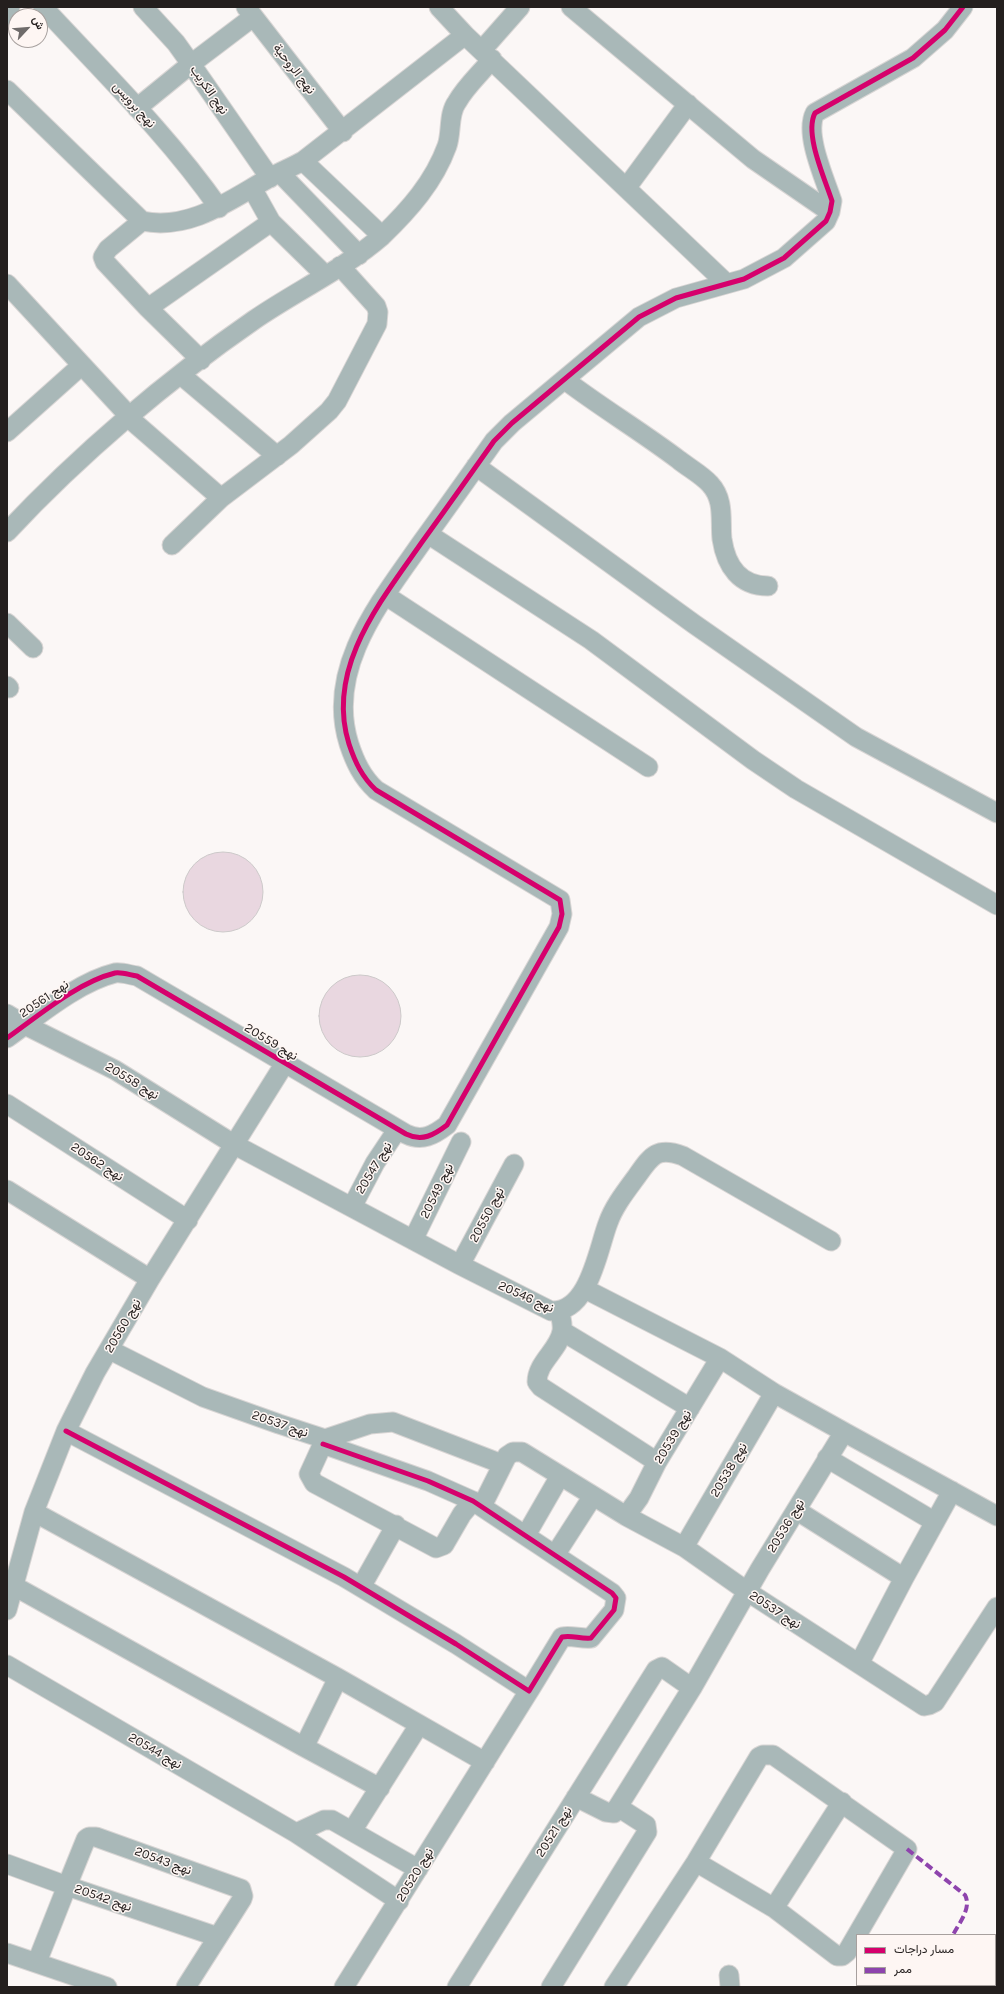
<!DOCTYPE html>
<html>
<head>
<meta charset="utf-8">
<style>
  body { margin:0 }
  #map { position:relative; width:1004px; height:1994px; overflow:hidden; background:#fbf7f6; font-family:Karla,Vazirmatn,sans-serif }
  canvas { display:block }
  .frame { position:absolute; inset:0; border:8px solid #241f1e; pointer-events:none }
  .legend { position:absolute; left:856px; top:1934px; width:140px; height:52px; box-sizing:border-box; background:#fef6f3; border:1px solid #a7a09e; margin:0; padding:5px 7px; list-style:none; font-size:12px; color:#241f1e }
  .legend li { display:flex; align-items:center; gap:8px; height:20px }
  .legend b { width:20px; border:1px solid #a7a09e }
  .north { position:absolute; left:8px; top:8px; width:40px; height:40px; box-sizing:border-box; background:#fef6f3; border:1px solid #a7a09e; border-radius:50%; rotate:64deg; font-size:11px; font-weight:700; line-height:16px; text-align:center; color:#241f1e }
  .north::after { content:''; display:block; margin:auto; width:14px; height:18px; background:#6f6b6a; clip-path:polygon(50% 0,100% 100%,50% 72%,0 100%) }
</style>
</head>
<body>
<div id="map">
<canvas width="1004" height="1994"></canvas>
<div class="frame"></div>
<ul class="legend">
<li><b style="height:5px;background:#d6006c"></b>مسار دراجات</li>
<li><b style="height:5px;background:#8e44ad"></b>ممر</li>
</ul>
<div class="north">ش</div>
</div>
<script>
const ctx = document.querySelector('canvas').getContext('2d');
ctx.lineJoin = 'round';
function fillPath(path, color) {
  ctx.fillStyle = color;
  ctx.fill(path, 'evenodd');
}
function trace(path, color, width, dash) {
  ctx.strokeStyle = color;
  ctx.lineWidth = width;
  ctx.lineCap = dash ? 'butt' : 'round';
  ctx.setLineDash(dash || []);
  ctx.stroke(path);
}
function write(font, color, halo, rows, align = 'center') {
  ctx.font = font + ' Karla,Vazirmatn,sans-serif';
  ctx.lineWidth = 3;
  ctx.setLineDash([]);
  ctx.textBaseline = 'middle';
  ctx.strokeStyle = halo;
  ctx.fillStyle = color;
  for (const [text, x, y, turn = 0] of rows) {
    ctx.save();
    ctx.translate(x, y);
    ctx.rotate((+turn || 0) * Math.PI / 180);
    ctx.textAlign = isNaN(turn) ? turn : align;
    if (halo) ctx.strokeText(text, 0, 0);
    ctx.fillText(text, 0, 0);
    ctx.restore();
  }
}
const building = new Path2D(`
  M183 892a40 40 0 1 1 80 0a40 40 0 1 1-80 0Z
  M319 1016a41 41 0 1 1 82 0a41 41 0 1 1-82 0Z`);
fillPath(building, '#e9d7e0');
trace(building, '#ccc9c9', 1);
const minor = new Path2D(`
  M43 7C103 72 168 135 219 208
  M143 7 176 43 191 64 270 178
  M246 7 343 132
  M439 7 465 35 726 283
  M571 7 753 159 830 212
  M7 16 10 7
  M482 50 520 7
  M7 90 142 221C190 231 230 200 269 178 280 172 292 167 303 161L382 236C344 269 296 291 254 320 167 380 79 455 7 532
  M137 108 191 64 253 17
  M303 161 465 35
  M280 173 359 255
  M627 187 688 104
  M252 188 271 222
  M142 221 108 249 103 257 105 262 148 308 201 360
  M382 236C409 210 434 182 447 146 452 132 448 114 457 102 466 86 481 73 492 59
  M7 284 130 417
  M148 308 271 222 325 275
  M181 375 277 456
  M565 380C602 408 642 432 679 460 689 468 702 475 710 484 725 500 720 521 722 539 726 566 740 586 768 586
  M129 418 221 498
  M7 432 82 365
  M476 466 694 624 856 737 997 813
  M428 534 591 640 753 760 796 789 997 905
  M172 545 221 498 291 445 329 411 337 401 377 324 378 312 376 306 340 266
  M385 595 648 767
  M7 623 33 648
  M7 686 9 688
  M7 1014 25 1025 115 1070 235 1145 460 1265 551 1311C589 1313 598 1249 608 1223 614 1206 626 1191 637 1176 651 1156 657 1146 683 1156L831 1241
  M7 1038C38 1016 78 982 115 973 122 972 130 975 137 976L406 1134C422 1142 434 1135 447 1125L559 927 562 914 560 900 376 790C362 777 355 762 349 744 325 668 381 601 422 542 446 509 470 475 494 441L512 423 639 317 676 298 744 279 784 258 826 221 830 212 832 201C825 179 804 134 815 113L913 58 945 30 963 7
  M7 1104 188 1220
  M7 1190 150 1279
  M352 1207 375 1163 397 1130
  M413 1240 461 1142
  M460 1265 514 1164
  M560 1312C561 1318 563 1325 562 1331 559 1350 537 1362 537 1382L541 1387 657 1462
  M562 1331 690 1408
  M110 1350 203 1397 279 1424 325 1439 370 1424 393 1422 502 1464
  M66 1431 344 1577 456 1644 529 1691 562 1637C572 1635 580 1639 591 1638L614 1610 616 1598 612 1593 473 1501 428 1481 323 1444
  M844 1432 997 1516
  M325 1439 309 1474 314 1483 436 1548 444 1545 462 1514 473 1501
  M827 1458 935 1522
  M482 1506 507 1456 513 1452H522L626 1516 684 1547 748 1592 924 1706 929 1705 935 1702 997 1607
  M796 1510 904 1578
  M34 1512 338 1678 485 1762
  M626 1516 639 1498 657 1462 720 1358
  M526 1535 560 1476
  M684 1547 774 1393
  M555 1555 593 1496
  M14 1586 304 1747 338 1678
  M361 1587 396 1525
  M7 1610 34 1512 66 1431 95 1373 150 1279 285 1063
  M859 1664 904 1578 952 1491
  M7 1665 296 1833 324 1820H332L418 1869
  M304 1747 380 1788
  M576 1797 606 1812 614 1813 692 1688 760 1569 844 1432 774 1393 720 1358 585 1289
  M352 1831 419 1725
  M296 1833 399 1901
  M696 1862 774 1908 842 1802
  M7 1864 67 1886 86 1839 89 1837H96L241 1889 243 1896 242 1899 186 1987
  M7 1953 107 1987
  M37 1962 67 1886 218 1937
  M729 1975 730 1987
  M344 1987 529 1691
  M457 1987 656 1670 662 1667 692 1688
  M551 1987 647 1832 646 1825 618 1807
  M614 1987 696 1862 759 1757 763 1755H773L907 1849 847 1952 842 1956H837L774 1908`);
trace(minor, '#d8d5d4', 21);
trace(minor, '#a9b8b8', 19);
trace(new Path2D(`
  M907 1849 965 1895C972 1908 959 1923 953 1935
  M925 1987 926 1985`), '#8e44ad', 4, [8, 4]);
trace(new Path2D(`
  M7 1038C38 1016 78 982 115 973 122 972 130 975 137 976L406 1134C422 1142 434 1135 447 1125L559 927 562 914 560 900 376 790C362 777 355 762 349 744 325 668 381 601 422 542 446 509 470 475 494 441L512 423 639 317 676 298 744 279 784 258 826 221 830 212 832 201C825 179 804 134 815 113L913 58 945 30 963 7
  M66 1431 344 1577 456 1644 529 1691 562 1637C572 1635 580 1639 591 1638L614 1610 616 1598 612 1593 473 1501 428 1481 323 1444`), '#d6006c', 5);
write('13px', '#241f1e', '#fef6f3', [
  ["نهج الروحية",294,69,52],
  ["نهج الكريب",209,90,55],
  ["نهج برويس",134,105,48],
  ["نهج 20561",44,999,-34],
  ["نهج 20559",271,1042,31],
  ["نهج 20558",132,1081,31],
  ["نهج 20562",97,1162,33],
  ["نهج 20547",374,1168,-59],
  ["نهج 20549",437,1191,-64],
  ["نهج 20550",487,1215,-62],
  ["نهج 20546",526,1297,24],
  ["نهج 20560",123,1326,-60],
  ["نهج 20537",280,1424,19],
  ["نهج 20539",673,1437,-59],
  ["نهج 20538",729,1470,-60],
  ["نهج 20536",786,1526,-59],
  ["نهج 20537",775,1610,33],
  ["نهج 20544",155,1751,30],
  ["نهج 20521",554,1832,-58],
  ["نهج 20543",163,1861,20],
  ["نهج 20520",415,1875,-59],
  ["نهج 20542",103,1898,19]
]);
</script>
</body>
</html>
